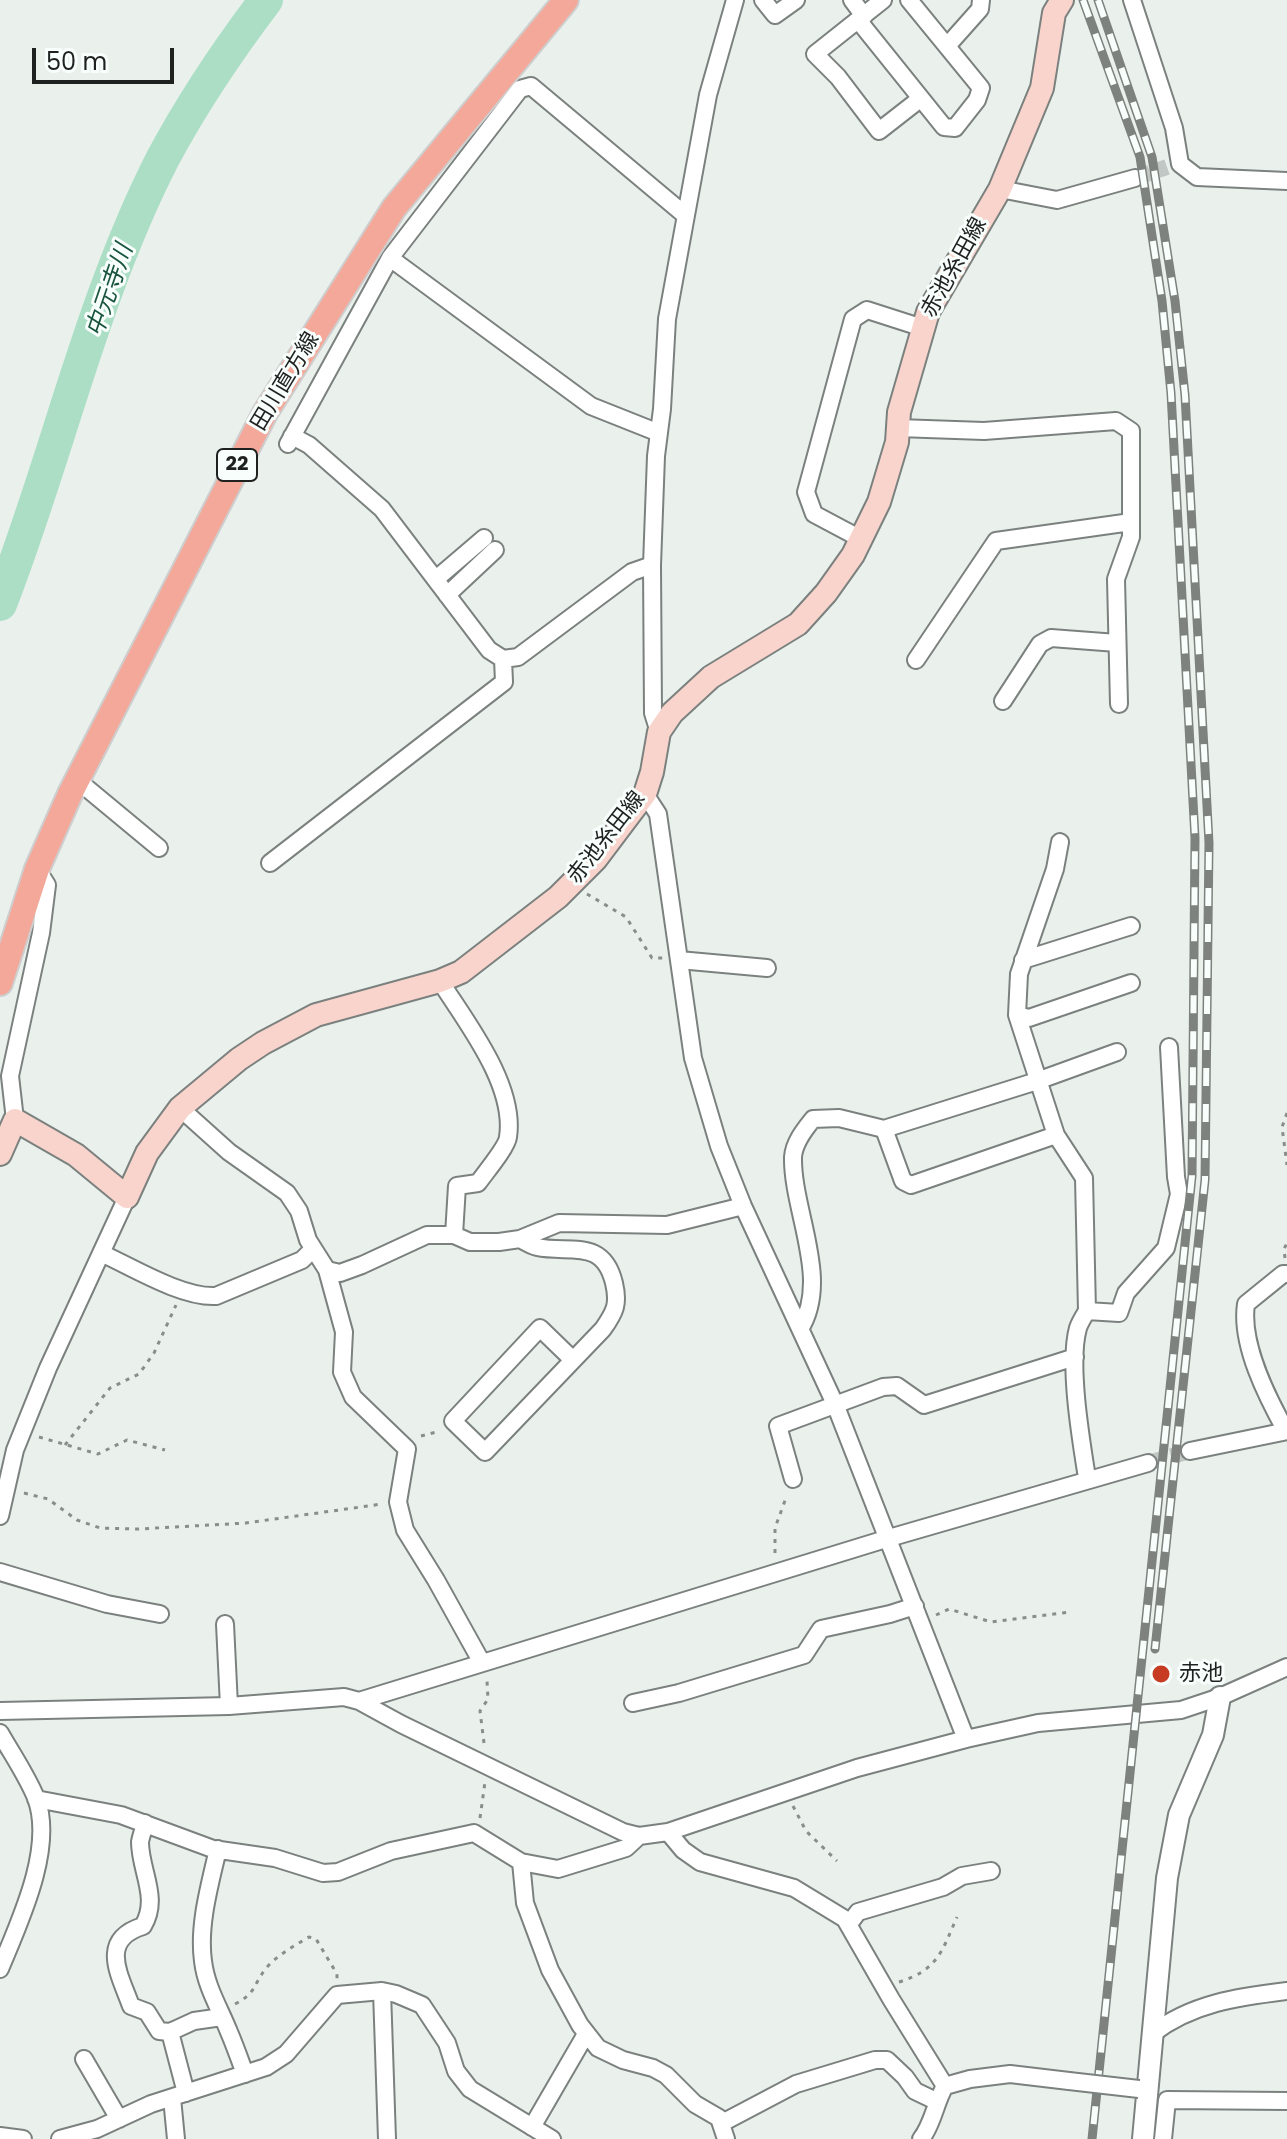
<!DOCTYPE html>
<html>
<head>
<meta charset="utf-8">
<style>
  body { margin:0 }
  #map { position:relative; width:1287px; height:2139px; overflow:hidden; background:#eaf1ed; font-family:Poppins,sans-serif }
  canvas { display:block }
  .scale { position:absolute; left:32px; top:48px; width:142px; height:36px; box-sizing:border-box; border:4px solid #1f2120; border-top:0; padding-left:10px; font-size:24px; line-height:28px; white-space:nowrap; color:#1f2120; -webkit-text-stroke:6px #f7fefb; paint-order:stroke }
</style>
</head>
<body>
<div id="map">
<canvas width="1287" height="2139"></canvas>
<div class="scale">50 m</div>
</div>
<script>
const ctx = document.querySelector('canvas').getContext('2d');
ctx.lineJoin = 'round';
function trace(path, color, width, dash) {
  ctx.strokeStyle = color;
  ctx.lineWidth = width;
  ctx.lineCap = dash ? 'butt' : 'round';
  ctx.setLineDash(dash || []);
  ctx.stroke(path);
}
function write(font, color, halo, rows, align = 'center') {
  ctx.font = font + ' Poppins,"Noto Sans JP",sans-serif';
  ctx.lineWidth = 6;
  ctx.setLineDash([]);
  ctx.textBaseline = 'middle';
  ctx.strokeStyle = halo;
  ctx.fillStyle = color;
  for (const [text, x, y, turn = 0] of rows) {
    ctx.save();
    ctx.translate(x, y);
    ctx.rotate((+turn || 0) * Math.PI / 180);
    ctx.textAlign = isNaN(turn) ? turn : align;
    if (halo) ctx.strokeText(text, 0, 0);
    ctx.fillText(text, 0, 0);
    ctx.restore();
  }
}
trace(new Path2D(`
  M0 604C57 458 91 298 163 158 193 102 228 50 266 0`), '#acdec6', 34);
trace(new Path2D(`
  M1135 178 1167 167
  M1148 1463 1190 1451`), '#c1c7c4', 16, [16, 8]);
const minor = new Path2D(`
  M763 0 775 15 796 0
  M852 0 864 16
  M883 0 815 54 838 77 879 131 920 99
  M1132 0 1174 128 1180 164 1197 177 1287 181
  M858 20 944 127 955 128 977 100 981 88 909 0
  M948 45 980 9 981 0
  M1000 189 1057 200 1135 178
  M390 258 591 406 659 433
  M898 428 984 431 1116 421 1131 431V537L1116 579 1119 704
  M292 436 309 445 382 509 489 650 503 659 518 657 632 572 652 565
  M288 444 390 258 520 89 531 86 685 215
  M861 539 814 514 806 492 853 319 867 310 923 328
  M436 579 484 538
  M447 595 495 550
  M916 660 996 541 1131 522
  M1003 701 1040 644 1051 638 1117 643
  M659 732 653 713 652 565 656 456 662 409 667 319 708 95 735 0
  M77 780 159 848
  M645 794 658 814 693 1058 719 1146 743 1206 835 1404 966 1739
  M1060 842 1055 869 1019 974 1017 1015 1056 1135 1084 1178 1087 1311C1084 1316 1080 1322 1078 1328 1068 1364 1081 1440 1087 1478
  M270 863 504 682 503 659
  M679 960 767 968
  M1023 960 1131 926
  M440 981C466 1022 516 1085 508 1137 507 1147 485 1173 478 1183L457 1186 454 1235
  M1017 1015 1029 1018 1131 983
  M180 1108 229 1152 287 1193 299 1211 308 1240 327 1270 344 1332 342 1372 353 1397 407 1449 398 1502 405 1530 436 1580 481 1661
  M15 1120 10 1076 41 933 47 885 37 869
  M884 1129 903 1181 911 1185 1056 1135
  M520 1239C525 1242 532 1246 537 1247 569 1254 603 1237 614 1283 619 1304 615 1312 603 1329L485 1452 453 1421 540 1328 573 1360
  M101 1253C132 1267 182 1298 216 1296L302 1260 313 1249
  M327 1270 340 1273 362 1265 427 1235H454L470 1242H499L520 1239 559 1223 667 1225 743 1206
  M1087 1311 1119 1313 1126 1293 1166 1248 1179 1194 1176 1177 1169 1047
  M800 1329C831 1279 792 1211 793 1157 794 1143 804 1130 813 1119L839 1118 884 1129 1037 1081 1117 1052
  M1286 1431C1267 1397 1240 1344 1246 1304L1283 1274H1287
  M1190 1451 1287 1431
  M793 1479 778 1426 883 1387 897 1386 924 1405 1075 1357
  M0 1516 15 1450 48 1368 127 1197
  M0 1572 107 1604 160 1614
  M225 1624 229 1706
  M359 1701 889 1538 1148 1463
  M633 1703 679 1693 804 1655 821 1629 890 1614 915 1606
  M0 1711 229 1706 344 1697 359 1701 401 1724 623 1832 639 1836 668 1832 857 1768 966 1739 1038 1723 1181 1710 1220 1697 1287 1667
  M0 1733C12 1754 27 1776 36 1798 55 1848 19 1923 0 1969
  M36 1799 121 1815 213 1849 275 1858 323 1873 338 1872 391 1851 474 1833 521 1862 558 1869 626 1848 639 1836
  M145 1823C144 1828 141 1836 140 1842 140 1871 160 1898 143 1926 98 1940 120 1975 131 2006L147 2012 159 2031 170 2032 194 2021 222 2017
  M668 1832 683 1850 700 1862 794 1888 845 1919 891 1999 945 2086
  M218 1849C210 1884 198 1925 203 1961 206 1987 220 2009 229 2032 235 2046 240 2060 245 2074
  M521 1862 525 1903 550 1970 580 2025 598 2048 623 2060 653 2068 666 2075 695 2104 719 2118 726 2139
  M849 1924 858 1912 943 1887 962 1876 991 1871
  M382 1991 387 2139
  M170 2032 186 2093
  M1152 2034C1192 2003 1238 1997 1287 1991
  M84 2059 119 2119
  M172 2098 176 2139
  M722 2123 796 2084 875 2060H887L905 2077 915 2091 936 2101
  M532 2127 586 2034
  M0 2136 23 2139
  M60 2139 97 2129 151 2104 266 2067 286 2054 337 1995 382 1991 396 1994 422 2005 447 2043 456 2071 470 2089 552 2139
  M921 2139C933 2124 935 2103 945 2086L970 2079 1010 2074 1069 2081
  M1163 2139 1167 2100 1287 2101`);
const tertiary = new Path2D(`
  M1143 2139 1167 1878 1179 1815 1213 1735 1220 1697`);
const secondary = new Path2D(`
  M0 1154 15 1120 76 1155 127 1197 147 1153 180 1108 239 1059 263 1043 316 1015 440 981 461 972 558 897 596 859 645 794 652 772 659 732 672 713 711 677 798 624 826 593 853 555 879 502 897 442 899 412 928 312 1000 189 1042 88 1054 13 1062 0`);
const primary = new Path2D(`
  M0 983 37 869 70 794 265 413 394 208 566 0`);
trace(minor, '#7b817e', 20);
trace(tertiary, '#7b817e', 24);
trace(secondary, '#7b817e', 26);
trace(primary, '#cecece', 28);
trace(new Path2D(`
  M587 894 626 917 652 958H663
  M1287 1113 1282 1127 1287 1165
  M1285 1258 1284 1249 1287 1243
  M421 1436 440 1431
  M39 1437 98 1454 127 1440 165 1450
  M65 1445 110 1388 139 1374 154 1353 176 1305
  M24 1493 48 1499 77 1520 100 1528 139 1529 246 1523 382 1504
  M775 1553V1528L787 1495
  M936 1615 949 1609 991 1622 1070 1612
  M484 1743 480 1711 488 1699 487 1681
  M793 1806 806 1831 837 1861
  M480 1818 485 1782
  M899 1982C938 1970 942 1951 957 1917
  M235 2004C257 1993 253 1984 267 1967 279 1954 294 1946 309 1937L316 1939 337 1974V1979`), '#898d8b', 3, [4, 6]);
trace(minor, '#fff', 16);
trace(tertiary, '#fff', 20);
trace(secondary, '#f9d4cc', 22);
trace(primary, '#f4a89a', 24);
const rail = new Path2D(`
  M1083 0 1140 157 1162 301 1171 393 1195 838 1192 1176 1092 2139
  M1098 0 1152 157 1175 301 1185 395 1209 843 1205 1180 1155 1649`);
trace(rail, '#7e827f', 9);
trace(rail, '#f7fefb', 6, [18]);
const minorBridge = new Path2D(`
  M1069 2081 1139 2089`);
trace(minorBridge, '#7b817e', 20, []);
trace(minorBridge, '#fff', 16);
for (const [x, y, r, color] of [
  [1161,1674,10,"#c73b23"]
]) {
  const dot = new Path2D();
  dot.arc(x, y, r, 0, 2 * Math.PI);
  ctx.fillStyle = color;
  ctx.fill(dot);
  trace(dot, '#f7fefb', 3);
}
for (const [x, y, w] of [
  [237,465,40]
]) {
  const box = new Path2D();
  box.roundRect(x - w / 2, y - 16, w, 32, 6);
  ctx.fillStyle = '#f7fefb';
  ctx.fill(box);
  trace(box, '#1f2120', 2);
}
write('bold 20px', '#1f2120', null, [
  ["22",237,465]
]);
write('22px', '#1f2120', '#f7fefb', [
  ["赤池糸田線",955,268,-61],
  ["田川直方線",286,382,-59],
  ["赤池糸田線",607,838,-52]
]);
write('22px', '#1f2120', '#f7fefb', [
  ["赤池",1179,1674]
], 'left');
write('italic 24px', '#19553e', '#f7fefb', [
  ["中元寺川",111,291,-71]
]);
</script>
</body>
</html>
